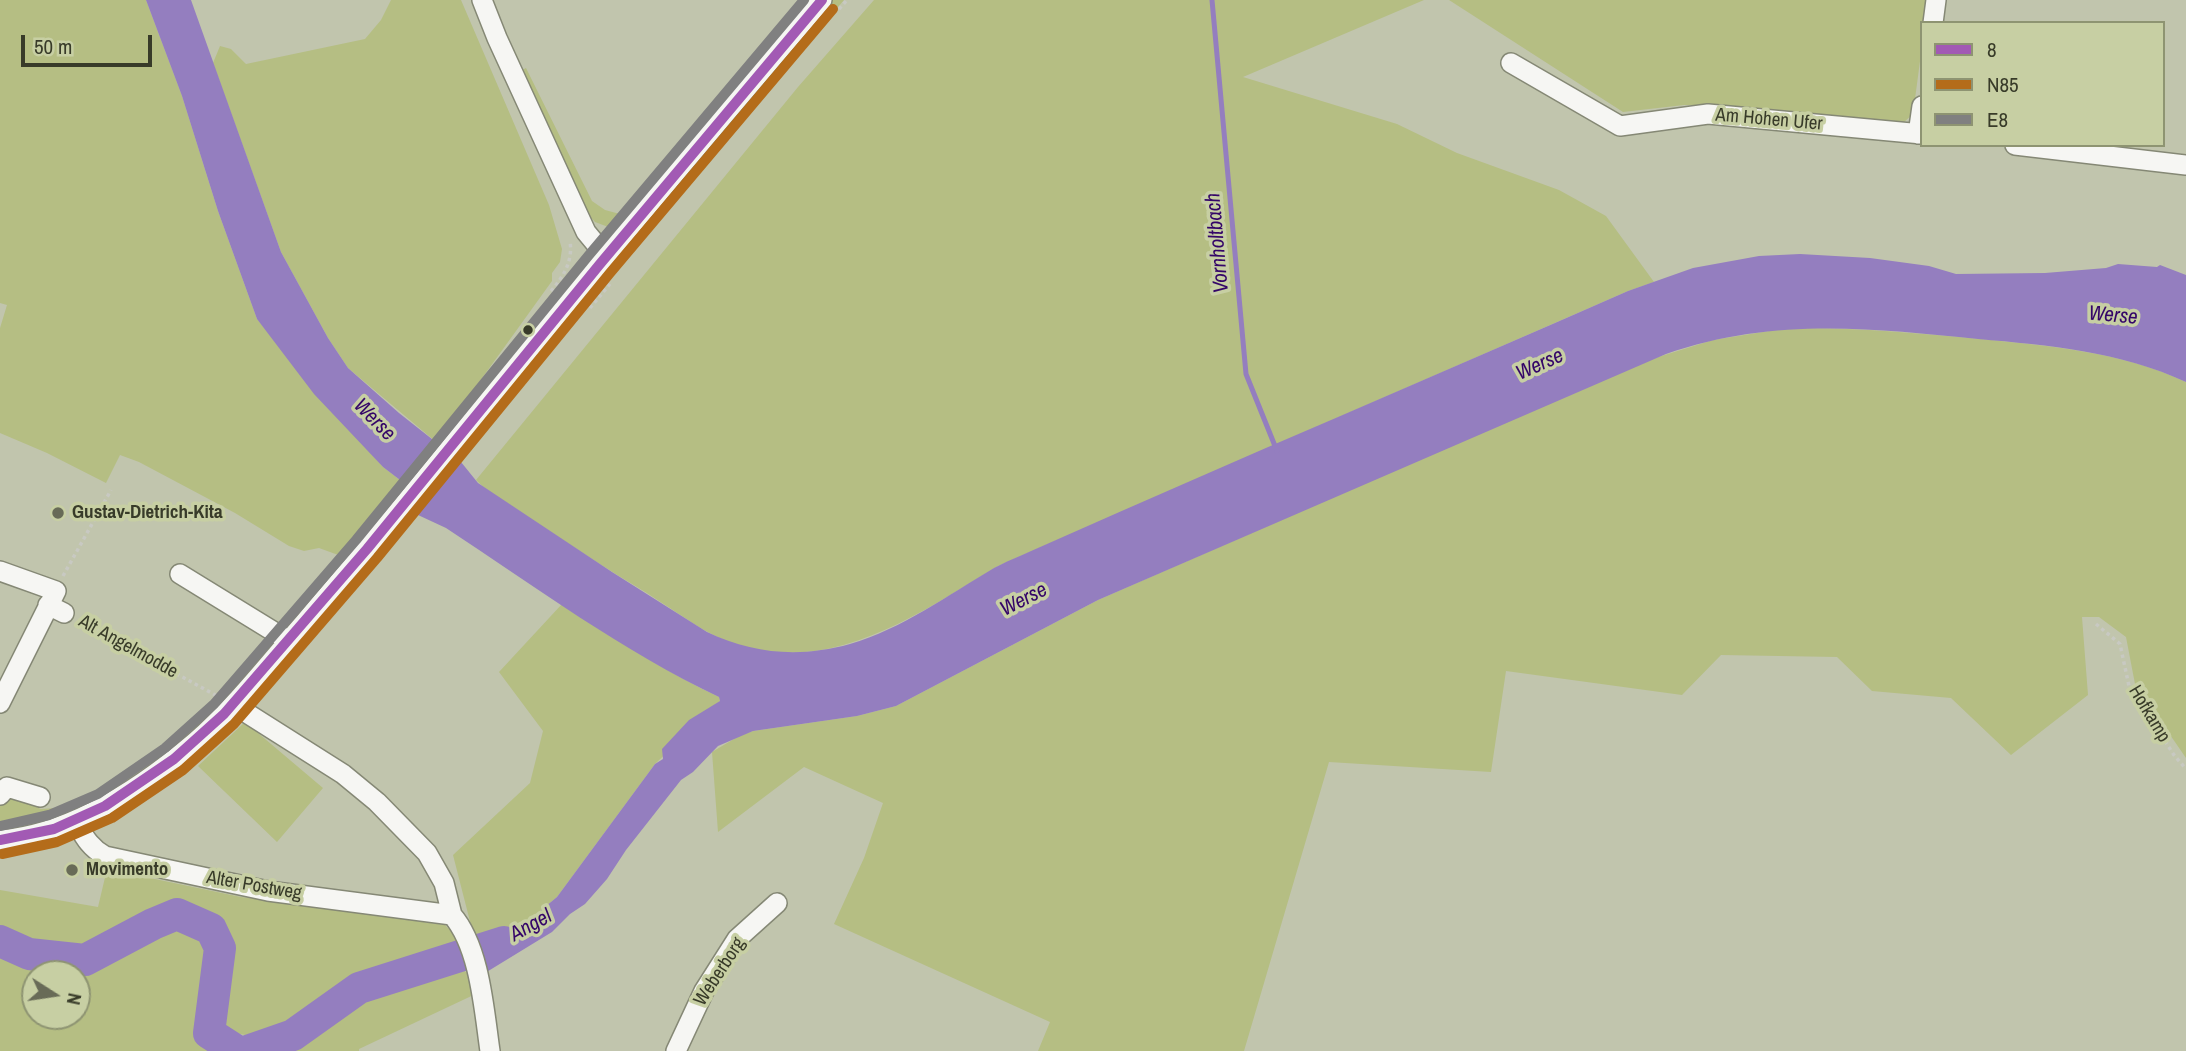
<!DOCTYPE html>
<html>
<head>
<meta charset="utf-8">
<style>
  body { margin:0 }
  #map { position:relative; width:2186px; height:1051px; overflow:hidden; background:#c1c5ad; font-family:"Archivo Narrow",sans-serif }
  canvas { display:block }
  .legend { position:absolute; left:1920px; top:21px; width:245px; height:126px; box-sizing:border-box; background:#c7cfa3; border:2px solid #8e9472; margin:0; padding:9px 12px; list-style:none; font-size:21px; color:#383b29 }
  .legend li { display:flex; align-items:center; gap:14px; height:35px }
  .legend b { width:35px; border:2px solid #8e9472 }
  .north { position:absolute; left:21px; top:960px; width:70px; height:70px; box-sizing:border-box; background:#c7cfa3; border:2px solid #8e9472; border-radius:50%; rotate:102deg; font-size:19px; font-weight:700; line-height:28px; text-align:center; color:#383b29 }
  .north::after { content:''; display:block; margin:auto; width:24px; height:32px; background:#686b57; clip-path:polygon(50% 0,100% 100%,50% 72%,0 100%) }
  .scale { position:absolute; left:21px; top:35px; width:131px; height:32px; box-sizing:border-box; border:4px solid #383b29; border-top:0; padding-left:9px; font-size:21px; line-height:24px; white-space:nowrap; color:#383b29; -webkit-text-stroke:5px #c7cfa3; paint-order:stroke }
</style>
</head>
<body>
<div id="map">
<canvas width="2186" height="1051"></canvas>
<ul class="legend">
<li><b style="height:9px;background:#a25ab4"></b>8</li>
<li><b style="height:9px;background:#b46c1a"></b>N85</li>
<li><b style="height:9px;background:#808080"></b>E8</li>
</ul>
<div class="north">N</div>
<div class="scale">50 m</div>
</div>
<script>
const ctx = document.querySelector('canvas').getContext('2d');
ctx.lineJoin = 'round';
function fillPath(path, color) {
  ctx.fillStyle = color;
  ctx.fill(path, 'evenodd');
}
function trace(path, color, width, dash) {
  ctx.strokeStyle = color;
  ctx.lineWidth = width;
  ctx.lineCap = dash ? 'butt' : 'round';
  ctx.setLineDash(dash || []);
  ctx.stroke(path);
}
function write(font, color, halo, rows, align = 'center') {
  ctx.font = font + ' "Archivo Narrow",sans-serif';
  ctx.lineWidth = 7;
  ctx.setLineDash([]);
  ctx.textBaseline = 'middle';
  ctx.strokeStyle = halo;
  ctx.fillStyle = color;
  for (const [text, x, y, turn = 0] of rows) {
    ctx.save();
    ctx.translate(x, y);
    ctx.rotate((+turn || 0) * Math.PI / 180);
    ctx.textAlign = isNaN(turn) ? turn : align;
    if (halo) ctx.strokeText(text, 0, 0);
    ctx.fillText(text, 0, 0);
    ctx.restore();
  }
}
fillPath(new Path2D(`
  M0 0H146L182 96 218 211 257 319 383 467 400 480 366 527 341 556 319 548 304 551 289 546 235 513 139 462 120 455 106 483 47 453 0 433V328L7 305 0 303Z
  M391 0H461L549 205 562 249 560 262 552 273V281L436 442 348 368 328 338 281 252 213 63 220 46 231 49 246 64 365 39 381 20Z
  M801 0H811L625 221 611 228 595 222 583 209 520 71 526 68 592 201 605 210 620 214Z
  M830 0H844L590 301 587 296 616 257Z
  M874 0H1424L1243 77 1397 124 1457 153 1559 190 1606 216 1654 282 1628 291 998 566C917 615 825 680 727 641 703 632 683 616 662 603 643 590 623 579 603 566 572 546 541 526 510 505 499 497 485 490 476 480L798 87Z
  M1449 0H1928L1925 23H1922V46L1913 114 1903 123 1720 105H1684L1623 112Z
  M1788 328C1853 327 1917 333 1981 339 2050 346 2123 352 2186 382V758L2135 684 2126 637 2099 617H2082L2088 695 2011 755 1951 698 1872 691 1837 657 1721 655 1682 695 1506 671 1491 772 1329 762 1244 1051H1038L1050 1022 834 924 864 858 883 803 804 767 718 832 712 752 739 736 753 731 857 716 896 706 1098 600 1642 362 1713 340Z
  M562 604C613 637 664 671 719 697L720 701 655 764 557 897 523 925 475 941 453 855 530 783 543 731 499 672Z
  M245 722 323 788 277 842 198 766Z
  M13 797 41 809 56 808 55 812 27 821 0 826V806L8 798Z
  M107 869 241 897 445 925 452 932 458 945 356 976 290 1024 254 1037 231 1032 219 1021 224 948 213 926 178 911 151 921 86 954 28 950 0 937V890L98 907Z
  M177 914 211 929 220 948 209 1033 237 1051H0V941L29 954 85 960 153 924ZM77 974V1016H35V974Z
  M463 970 479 980 482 991 359 1049V1051H247L293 1035 359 988Z`), '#b5be83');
fillPath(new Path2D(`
  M146 0H191L281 252 328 338 348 368 399 413 461 462 478 483 612 572 707 632C753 654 800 658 850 644 902 629 948 595 994 568 1011 559 1030 552 1047 544 1240 458 1435 376 1628 291L1693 268 1759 256 1800 254 1870 258 1929 266 1956 274 2045 273 2106 268 2118 264 2157 267 2160 265 2186 275V382C2122 352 2048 345 1978 339 1871 328 1771 317 1666 354L1098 600 896 706 857 716 753 731 718 746 693 772 681 780 626 850 607 879 585 904 570 914 552 932 485 973 475 941 523 925 557 897 655 764 663 759 662 749 689 720 720 701 719 697C624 652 534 586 446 528L418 515 400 480 383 467 314 394 257 319 218 211 182 96Z`), '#947ebf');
trace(new Path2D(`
  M1212 0 1246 374 1277 451`), '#947ebf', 5);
trace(new Path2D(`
  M0 941 29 954 85 960 153 924 177 914 211 929 220 948 209 1033 237 1051
  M247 1051 293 1035 359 988 504 942`), '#947ebf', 32);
const minor = new Path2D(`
  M482 0 497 38 586 232 605 255
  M1933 23 1936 0
  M1511 63 1620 126 1708 114 1922 134
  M1918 134 1922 106
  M2015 145 2186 165
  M0 571 56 591 0 703
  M180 574 289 641
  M48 605 64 613
  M234 705 343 774 377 802 427 853 444 883 452 915
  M0 795 7 787 40 797
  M75 821C84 836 89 847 105 856L268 891 452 915C480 947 484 1010 490 1051
  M0 840C73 834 141 788 195 742 236 706 269 663 304 623 360 557 415 492 469 424 584 281 702 140 822 0
  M676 1051 704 991 737 939 777 903`);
trace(minor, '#858875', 22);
trace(new Path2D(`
  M839 9 847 0
  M551 291C564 276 573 261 570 241
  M590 308 610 284
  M63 576 111 490
  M78 620 219 697
  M2096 624 2120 644 2129 686 2174 755 2186 769`), '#c8c9c2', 3.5, [3.5, 3.5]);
trace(minor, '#f6f6f3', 19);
trace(new Path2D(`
  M0 840 54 829 105 806 174 759 224 714 367 549 600 264 822 0`), '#a25ab4', 10);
trace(new Path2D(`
  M2 854 57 842 112 818 183 770 234 724 377 558 610 273 833 9`), '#b46c1a', 10);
trace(new Path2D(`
  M0 826 49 815 98 794 165 748 214 704 356 540 589 255 804 0`), '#808080', 10);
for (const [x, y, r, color] of [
  [528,330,6,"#383b29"],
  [58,513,7,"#686b57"],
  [72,870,7,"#686b57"]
]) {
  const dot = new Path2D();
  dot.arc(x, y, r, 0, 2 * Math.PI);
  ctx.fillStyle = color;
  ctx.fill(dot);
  trace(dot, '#c7cfa3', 2.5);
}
write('19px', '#383b29', '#c7cfa3', [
  ["Am Hohen Ufer",1769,120,5],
  ["Alt Angelmodde",128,647,29],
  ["Hofkamp",2149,714,59],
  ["Alter Postweg",254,886,10],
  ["Weberborg",720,972,-57]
]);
write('bold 19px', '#383b29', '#c7cfa3', [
  ["Gustav-Dietrich-Kita",72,513],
  ["Movimento",86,870]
], 'left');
write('italic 21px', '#340568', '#c7cfa3', [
  ["Vornholtbach",1218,243,-95],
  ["Werse",2113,316,5],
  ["Werse",1540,365,-24],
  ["Werse",374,420,46],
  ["Werse",1024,600,-27],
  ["Angel",531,926,-29]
]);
</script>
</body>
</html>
